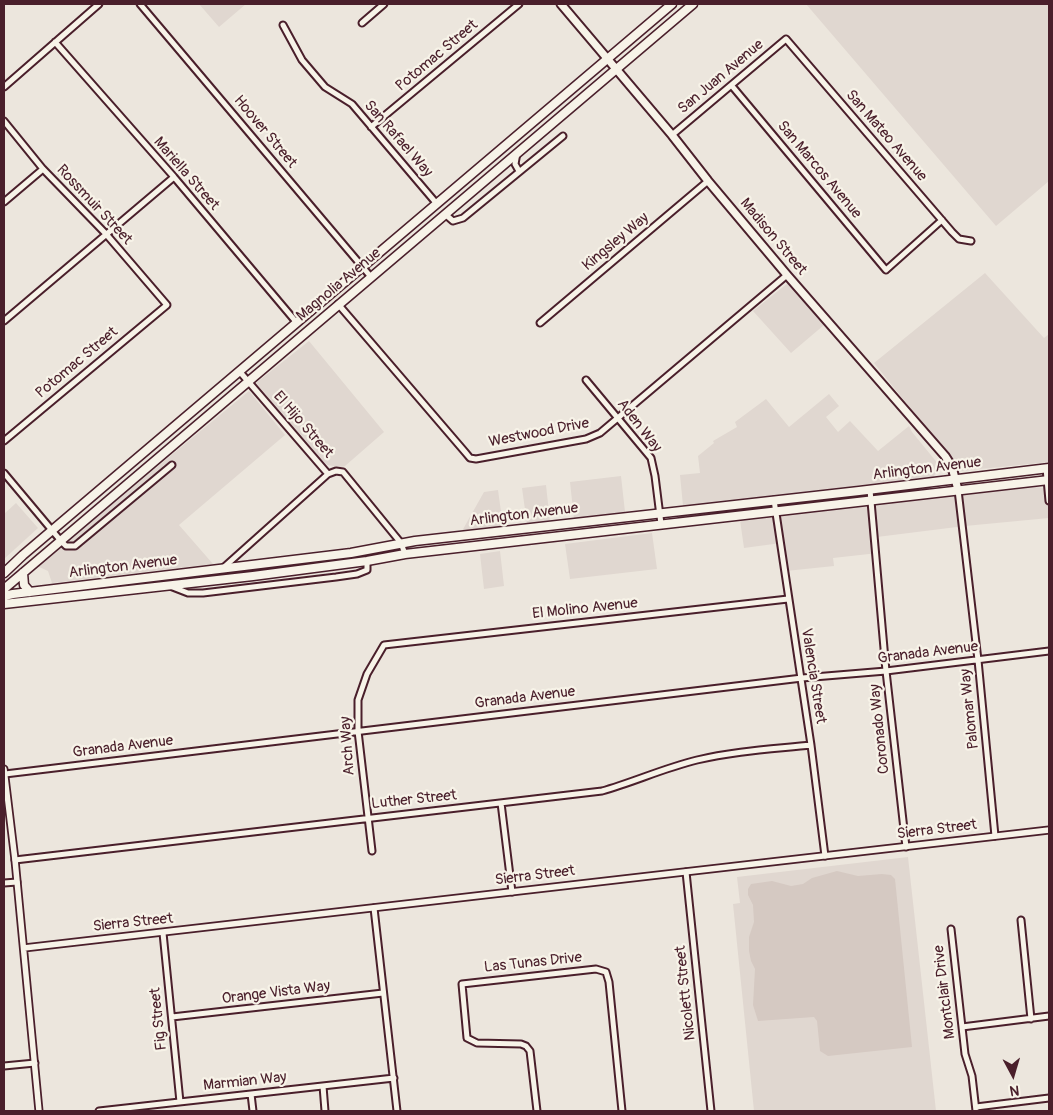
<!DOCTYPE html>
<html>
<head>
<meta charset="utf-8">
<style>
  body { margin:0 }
  #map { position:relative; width:1053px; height:1115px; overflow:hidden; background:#ece6dd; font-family:Pangolin,sans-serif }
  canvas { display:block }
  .frame { position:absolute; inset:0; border:5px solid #4a1f2b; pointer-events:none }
  .north { position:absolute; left:988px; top:1050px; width:50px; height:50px; -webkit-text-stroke:4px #f7f3e8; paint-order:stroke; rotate:174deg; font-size:14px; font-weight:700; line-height:20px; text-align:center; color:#4a1f2b }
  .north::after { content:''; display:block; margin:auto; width:18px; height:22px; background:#4a1f2b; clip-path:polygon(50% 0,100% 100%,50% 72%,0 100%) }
</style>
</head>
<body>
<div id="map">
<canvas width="1053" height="1115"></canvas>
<div class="frame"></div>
<div class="north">N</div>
</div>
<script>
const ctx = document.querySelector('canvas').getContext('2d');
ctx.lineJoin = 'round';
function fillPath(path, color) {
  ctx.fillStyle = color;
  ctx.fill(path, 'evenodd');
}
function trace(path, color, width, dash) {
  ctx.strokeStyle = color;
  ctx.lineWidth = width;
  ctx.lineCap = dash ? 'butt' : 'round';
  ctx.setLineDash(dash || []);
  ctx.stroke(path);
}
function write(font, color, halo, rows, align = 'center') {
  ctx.font = font + ' Pangolin,sans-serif';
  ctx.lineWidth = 4.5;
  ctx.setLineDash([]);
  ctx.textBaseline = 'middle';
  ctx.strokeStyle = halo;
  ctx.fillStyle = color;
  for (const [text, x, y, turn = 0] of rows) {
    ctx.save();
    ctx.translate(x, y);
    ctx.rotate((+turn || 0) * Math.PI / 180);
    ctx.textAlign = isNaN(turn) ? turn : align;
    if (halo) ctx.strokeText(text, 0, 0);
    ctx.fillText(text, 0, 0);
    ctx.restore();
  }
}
fillPath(new Path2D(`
  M199 4H246L219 27Z
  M806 4H1049V181L996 226Z
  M985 273 1044 338 1049 334V462L961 471 874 363Z
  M788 283 824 325 791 353 753 311Z
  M309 341 384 432 345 466 341 467 327 465 321 459 256 383Z
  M249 391 285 435 179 525 213 564 52 583 48 571 37 566Z
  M829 394 839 406 826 417 838 432 850 421 878 451 909 426 912 432 939 465V470L933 477 683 506 680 475 700 473 698 456 714 443 713 441 737 427 735 422 766 399 789 427Z
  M621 476 625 512 574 519 570 482Z
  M546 485 550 522 527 524 522 488Z
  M1036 487 1049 489V518L965 526 877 537 878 553 833 558 834 566 786 571 781 543 744 548 740 520Z
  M498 490 503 526 462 531 484 492Z
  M16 503 38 528 4 559V514Z
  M652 533 657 569 570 579 565 544Z
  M500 551 504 586 484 589 480 554Z
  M908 857 936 1111H754L733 904 740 903 737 877Z`), '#e0d7d0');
fillPath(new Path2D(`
  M837 871 858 876 882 874 891 875 895 879 912 1047 828 1056 820 1051 817 1021 814 1017 758 1021 753 1005 755 969 751 961 749 951V937L754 922 753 905 748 895V889L751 884 772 881 791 886 803 884 812 878Z`), '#d5c9c2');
const minor = new Path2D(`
  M140 4 371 277
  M362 23 384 4
  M283 25 302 60 325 87 352 104 437 204
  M55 42 174 177 297 323
  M732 86 886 270 942 220
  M4 87 99 4
  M4 121 43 169 106 234 167 305 4 441
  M371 127 519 4
  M672 135 786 39 952 232 959 239 971 241
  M517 153 515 164 519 171
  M4 202 43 169
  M445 214 453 221 463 218 563 136
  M338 304 465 452 470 458 476 459 586 439 600 433 787 275
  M4 321 174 177
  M540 323 708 181
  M240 372 328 474
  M586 380 651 458 655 476 661 524
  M1046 468 1049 501
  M4 473 61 541 66 546H75L172 465
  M870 490 886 671 906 847
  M958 490 978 660 995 836
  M774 500 811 745 825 856
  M223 568 328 474 336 471 343 472 401 543 405 554
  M170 586 188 593H203L336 577 357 574 367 570V561
  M5 774 802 678 886 671 1049 651
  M501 803 512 892
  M372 851 358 731V700L367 674 384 645 788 599
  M15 860 602 791C634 782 664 768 697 760 734 751 773 749 811 745
  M686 872 711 1111
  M4 883 17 882
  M374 908 397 1111
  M1021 920 1031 1019
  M951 929 965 1054 972 1076 976 1111
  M163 933 180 1102
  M172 1017 383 993
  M962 1027 1049 1016
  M4 1066 35 1063
  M323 1086 325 1111
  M251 1094 253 1111
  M976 1107 1049 1098
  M99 1111 394 1078
  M537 1111 530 1051 526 1046 521 1044 477 1043 467 1038 462 984 596 969 606 972 609 982 622 1111`);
const tertiary = new Path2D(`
  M4 769 15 860 39 1111
  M24 948 1049 830`);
const secondary = new Path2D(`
  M561 4 672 135 708 181 787 275 945 456 952 467 958 490`);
const primary = new Path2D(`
  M4 573 23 555 672 4
  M23 573 24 585 30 592
  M4 589 693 4
  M4 596 13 594 351 553 415 541 859 491 1049 468
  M4 604 253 576 367 561 405 554 1049 480`);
trace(minor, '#4a1f2b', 9);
trace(tertiary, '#4a1f2b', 9);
trace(secondary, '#4a1f2b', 11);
trace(primary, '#4a1f2b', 11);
trace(minor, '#f7f3e8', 5);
trace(tertiary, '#f7f3e8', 5.5);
trace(secondary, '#f7f3e8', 7);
trace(primary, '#f7f3e8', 8);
write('15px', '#4a1f2b', '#f7f3e8', [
  ["Potomac Street",437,56,-40],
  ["San Juan Avenue",721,77,-40],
  ["Hoover Street",265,132,50],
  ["San Mateo Avenue",886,136,49],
  ["San Rafael Way",398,139,49],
  ["San Marcos Avenue",819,170,50],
  ["Mariella Street",186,174,49],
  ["Rossmuir Street",94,205,47],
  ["Madison Street",773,237,50],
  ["Kingsley Way",616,242,-40],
  ["Magnolia Avenue",339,285,-40],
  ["Potomac Street",77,363,-40],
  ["El Hijo Street",303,425,49],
  ["Aden Way",639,426,52],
  ["Westwood Drive",539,433,-11],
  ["Arlington Avenue",927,469,-7],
  ["Arlington Avenue",524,515,-7],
  ["Arlington Avenue",123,567,-7],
  ["El Molino Avenue",585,609,-6],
  ["Granada Avenue",928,653,-7],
  ["Valencia Street",813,676,81],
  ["Granada Avenue",525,698,-7],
  ["Palomar Way",970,709,-96],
  ["Coronado Way",880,729,-96],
  ["Arch Way",348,746,-94],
  ["Granada Avenue",123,747,-7],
  ["Luther Street",414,800,-6],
  ["Sierra Street",937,830,-7],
  ["Sierra Street",535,876,-7],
  ["Sierra Street",133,923,-6],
  ["Las Tunas Drive",533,963,-6],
  ["Montclair Drive",945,992,-97],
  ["Orange Vista Way",276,993,-7],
  ["Nicolett Street",686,993,-96],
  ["Fig Street",159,1019,-96],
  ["Marmian Way",245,1082,-6]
]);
</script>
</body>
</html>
